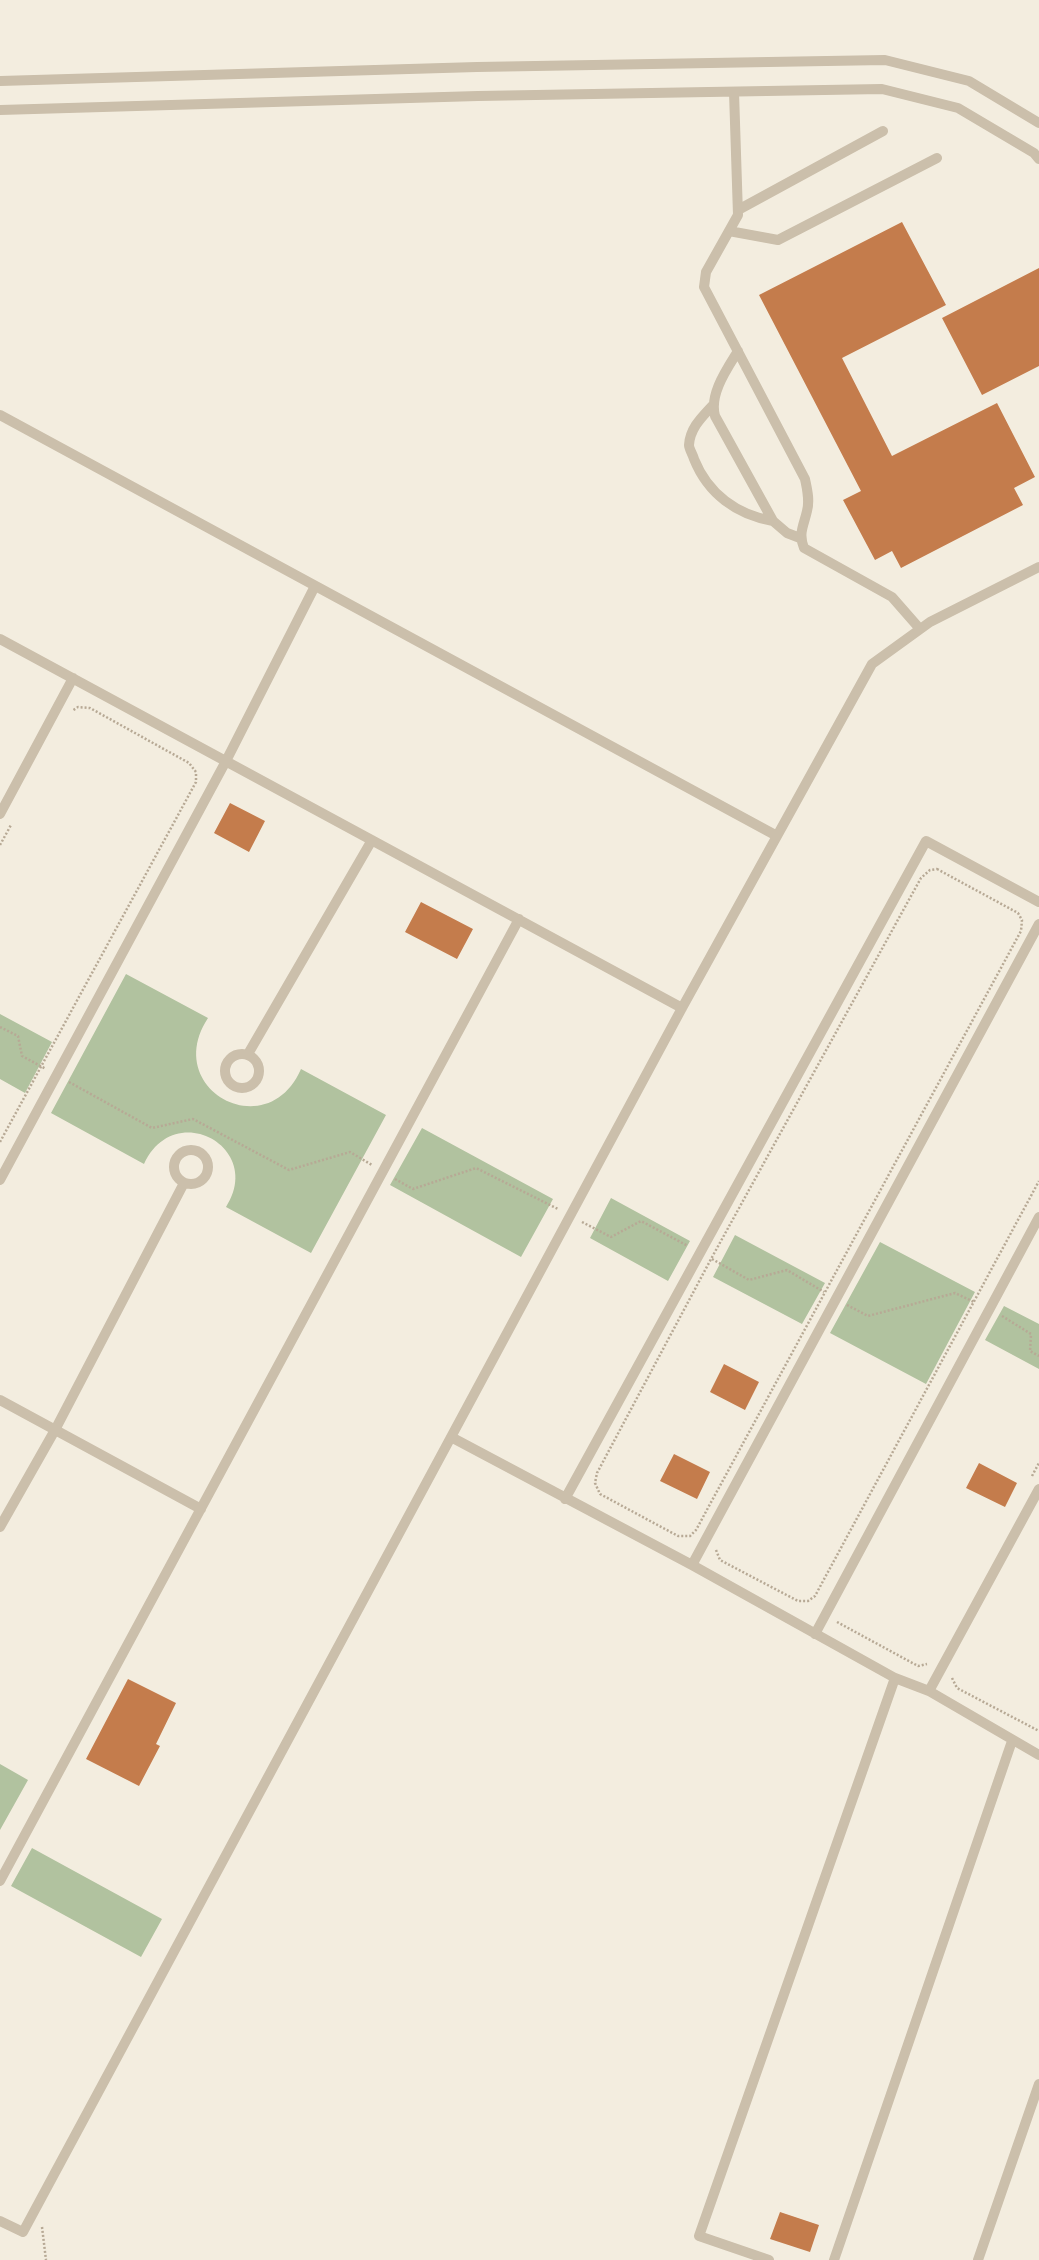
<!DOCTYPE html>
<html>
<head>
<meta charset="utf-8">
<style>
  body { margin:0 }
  canvas { display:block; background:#f3eddf }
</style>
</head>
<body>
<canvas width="1039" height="2260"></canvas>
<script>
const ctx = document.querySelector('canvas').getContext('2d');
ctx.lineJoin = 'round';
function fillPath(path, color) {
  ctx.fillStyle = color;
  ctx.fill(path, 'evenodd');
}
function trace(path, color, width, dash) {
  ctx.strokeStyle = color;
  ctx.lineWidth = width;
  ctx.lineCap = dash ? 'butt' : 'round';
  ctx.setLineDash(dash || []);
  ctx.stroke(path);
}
fillPath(new Path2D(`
  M126 974 208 1018C161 1089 267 1147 301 1069L386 1115 311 1253 226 1207C265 1147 174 1098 144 1164L51 1113Z
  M0 1014 52 1042 25 1093 0 1079Z
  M422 1128 553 1199 521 1257 390 1185Z
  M611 1198 690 1241 668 1281 590 1238Z
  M735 1235 825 1283 802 1324 713 1277Z
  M880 1242 975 1292 926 1384 830 1333Z
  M1004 1306 1039 1324V1369L985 1340Z
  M0 1764 28 1780 0 1830Z
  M32 1848 162 1919 141 1957 11 1886Z`), '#b1c29f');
fillPath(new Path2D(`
  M902 222 946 305 842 358 892 456 997 403 1035 477 1014 488 1023 505 901 568 892 551 875 560 843 500 861 491 759 295Z
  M1039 268V366L982 395 942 318Z
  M230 803 265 821 249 852 214 833Z
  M421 902 473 929 457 959 405 932Z
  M724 1364 759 1382 745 1410 710 1392Z
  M674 1454 710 1472 697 1499 660 1481Z
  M979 1463 1017 1483 1005 1507 966 1488Z
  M128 1679 176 1703 156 1744 160 1746 139 1786 86 1759Z
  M780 2212 819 2225 810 2252 770 2239Z`), '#c47c4c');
trace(new Path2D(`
  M0 845 11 825
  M937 869 1018 913 1022 920 1021 931 696 1530 690 1536H678L600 1494 595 1483 597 1473 711 1259 921 878 930 870Z
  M0 1027 18 1036 22 1056 46 1069
  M69 1082 152 1128 193 1119 289 1170 350 1152 372 1165
  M0 1142 196 782V772L189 763 90 708 78 707 72 711
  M395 1179 413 1189 476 1168 558 1209
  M582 1222 611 1237 641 1221 688 1246
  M712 1259 749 1280 787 1270 824 1292
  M847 1305 868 1316 955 1293 974 1302
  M1002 1316 1031 1334 1030 1351 1039 1356
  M1032 1476 1039 1463
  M716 1550 720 1560 798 1601H808L815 1596 1039 1181
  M837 1622 918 1666 927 1664
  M952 1678 957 1688 1039 1731
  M42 2227 46 2260`), '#b7a995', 2.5, [2, 2]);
trace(new Path2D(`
  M0 81 477 67 885 60 969 81 1039 123
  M734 92 738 215 706 272 704 287 805 479C807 489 810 500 807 511 804 525 798 533 804 548L892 597 920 629
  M0 110 478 96 882 89 958 108 1034 153 1039 159
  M738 210 883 131
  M729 231 778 240 937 158
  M738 351C727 369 709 394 715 416L773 521 787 533 800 538
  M712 406C702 417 690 428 689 445 689 449 693 455 694 459 708 494 737 515 773 521
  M0 415 777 836
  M0 639 682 1008
  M0 814 73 678
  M225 1071a17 17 0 1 1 34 0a17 17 0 1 1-34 0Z
  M248 1054 372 840
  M174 1167a17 17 0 1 1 34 0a17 17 0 1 1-34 0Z
  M0 1180 226 761 315 586
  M0 1400 201 1509
  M451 1437 692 1565 895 1678 929 1691 1039 1755
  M565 1499 926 841 1039 902
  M0 1527 55 1430 184 1183
  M692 1565 1039 924
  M815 1634 1039 1217
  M929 1691 1039 1489
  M0 1881 519 919
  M0 2221 23 2232 682 1008 872 664 930 622 1039 567
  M769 2260 699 2236 895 1678
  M834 2260 1012 1741
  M978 2260 1039 2084`), '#cbbfab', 10);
</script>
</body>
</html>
